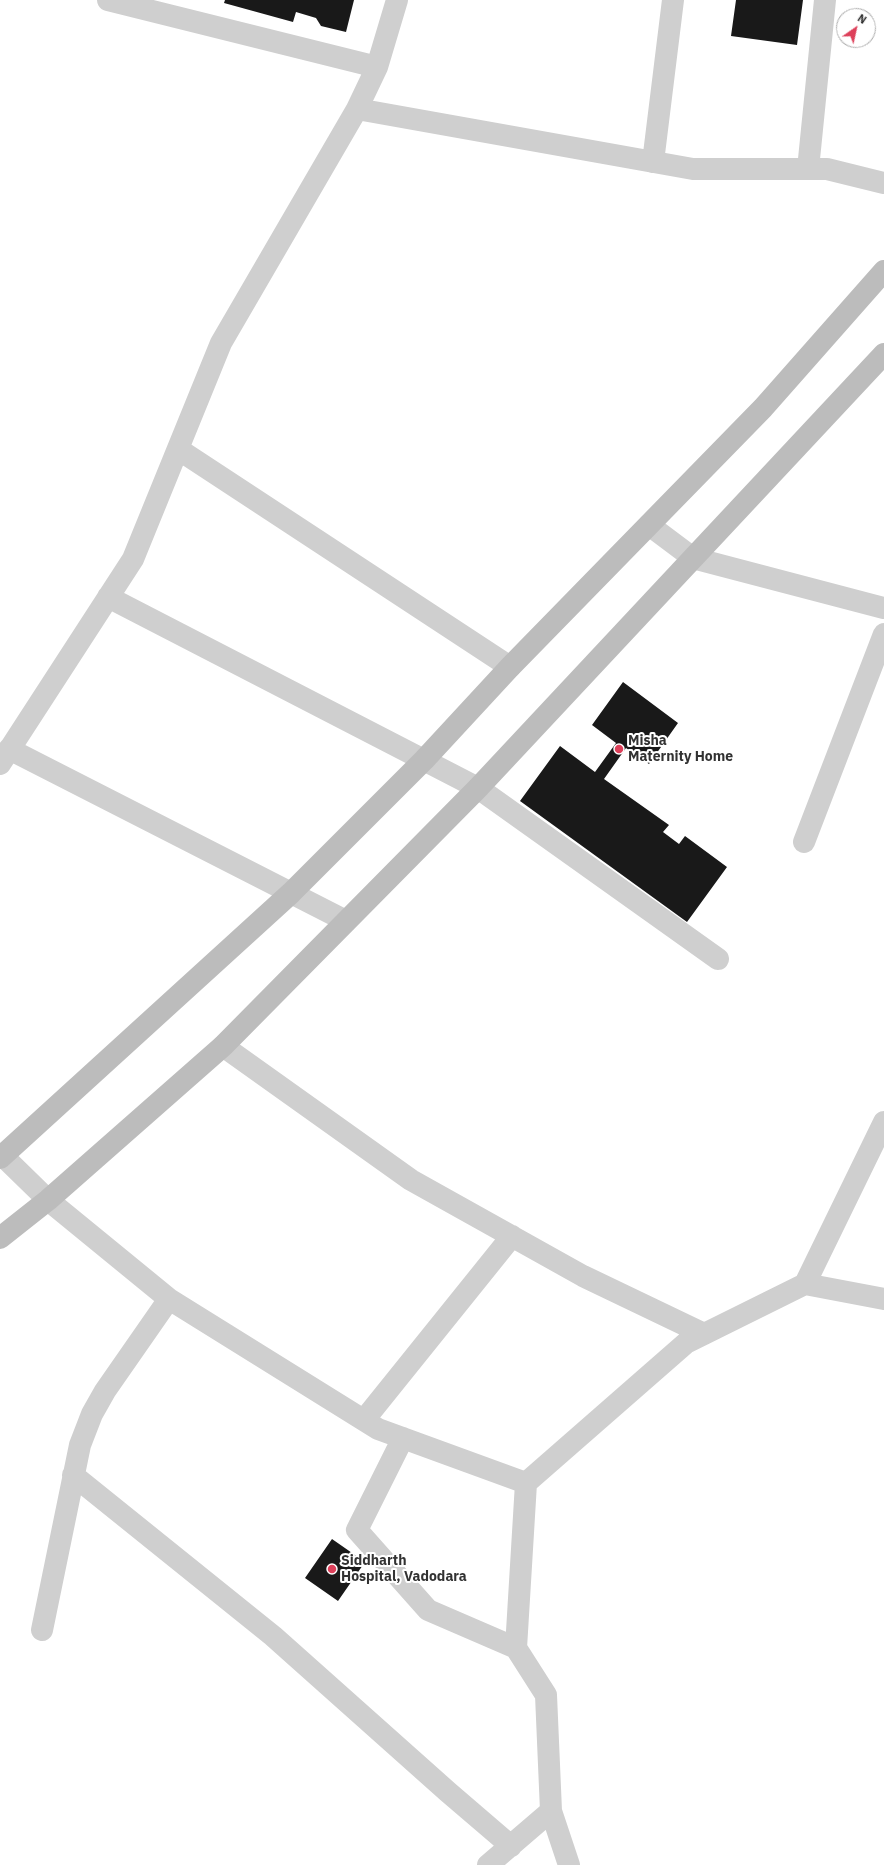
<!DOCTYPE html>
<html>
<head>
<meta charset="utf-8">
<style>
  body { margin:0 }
  #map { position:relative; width:884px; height:1865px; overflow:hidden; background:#fff; font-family:"IBM Plex Sans",sans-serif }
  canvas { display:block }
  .north { position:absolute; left:836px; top:8px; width:40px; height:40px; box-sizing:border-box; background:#fff; border:1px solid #adadad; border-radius:50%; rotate:34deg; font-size:11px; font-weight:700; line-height:16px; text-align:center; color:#323232 }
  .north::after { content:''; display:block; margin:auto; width:14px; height:18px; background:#dd405a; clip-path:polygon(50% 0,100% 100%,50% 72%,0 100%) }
</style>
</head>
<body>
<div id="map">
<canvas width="884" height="1865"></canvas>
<div class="north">N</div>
</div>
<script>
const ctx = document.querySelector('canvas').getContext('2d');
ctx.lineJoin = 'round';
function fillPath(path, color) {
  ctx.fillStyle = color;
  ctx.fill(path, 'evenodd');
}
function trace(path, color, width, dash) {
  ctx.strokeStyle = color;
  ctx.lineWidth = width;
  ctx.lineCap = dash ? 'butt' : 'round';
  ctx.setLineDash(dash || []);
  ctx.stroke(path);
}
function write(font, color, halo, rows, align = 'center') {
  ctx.font = font + ' "IBM Plex Sans",sans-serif';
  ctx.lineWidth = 4;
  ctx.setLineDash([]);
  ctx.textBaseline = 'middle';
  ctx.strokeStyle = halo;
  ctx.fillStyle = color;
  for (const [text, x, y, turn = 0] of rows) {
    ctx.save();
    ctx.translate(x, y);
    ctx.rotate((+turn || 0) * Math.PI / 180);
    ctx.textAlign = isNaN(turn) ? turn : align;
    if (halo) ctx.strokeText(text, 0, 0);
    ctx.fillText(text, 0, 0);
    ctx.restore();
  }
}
fillPath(new Path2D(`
  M225 0H354L346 32 321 26 316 18 296 12 293 22 224 3Z
  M736 0H803L797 45 731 36Z
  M623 682 678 723 649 764 626 748 604 779 669 825 663 832 679 844 685 836 727 867 687 922 520 801 560 746 595 772 616 743 592 725Z
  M332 1539 365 1562 338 1601 305 1578Z`), '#191919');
trace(new Path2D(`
  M108 0 377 67
  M357 109 377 67 397 0
  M653 162 673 0
  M808 169 825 0
  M178 449 510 667
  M649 525 693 558 884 608
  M108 597 478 788 718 959
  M9 749 346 921
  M0 764 133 559 221 343 357 109 693 169H827L884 183
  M804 842 884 634
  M223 1046 411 1180 583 1276 704 1334
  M3 1156 48 1200 169 1299 378 1429 526 1483 686 1343 805 1284 884 1299
  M805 1284 884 1122
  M364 1420 512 1236
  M403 1438 357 1530 428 1610 516 1648 546 1695 551 1811 569 1865
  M73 1475 273 1636 448 1792 511 1846
  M42 1630 80 1445 92 1414 105 1391 169 1299
  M516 1648 526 1483
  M488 1865 551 1811`), '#cfcfcf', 22);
trace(new Path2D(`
  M0 1158 291 893 424 760 510 667 763 408 884 271
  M0 1238 48 1200 223 1046 478 788 884 354`), '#bcbcbc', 22);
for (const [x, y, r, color] of [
  [619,749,5,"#dd405a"],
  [332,1569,5,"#dd405a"]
]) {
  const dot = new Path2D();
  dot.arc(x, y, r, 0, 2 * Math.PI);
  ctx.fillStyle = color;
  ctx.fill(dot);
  trace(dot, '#fff', 1.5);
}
write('bold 14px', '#323232', '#fff', [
  ["Misha",628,741],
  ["Maternity Home",628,757],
  ["Siddharth",341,1561],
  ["Hospital, Vadodara",341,1577]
], 'left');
</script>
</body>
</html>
